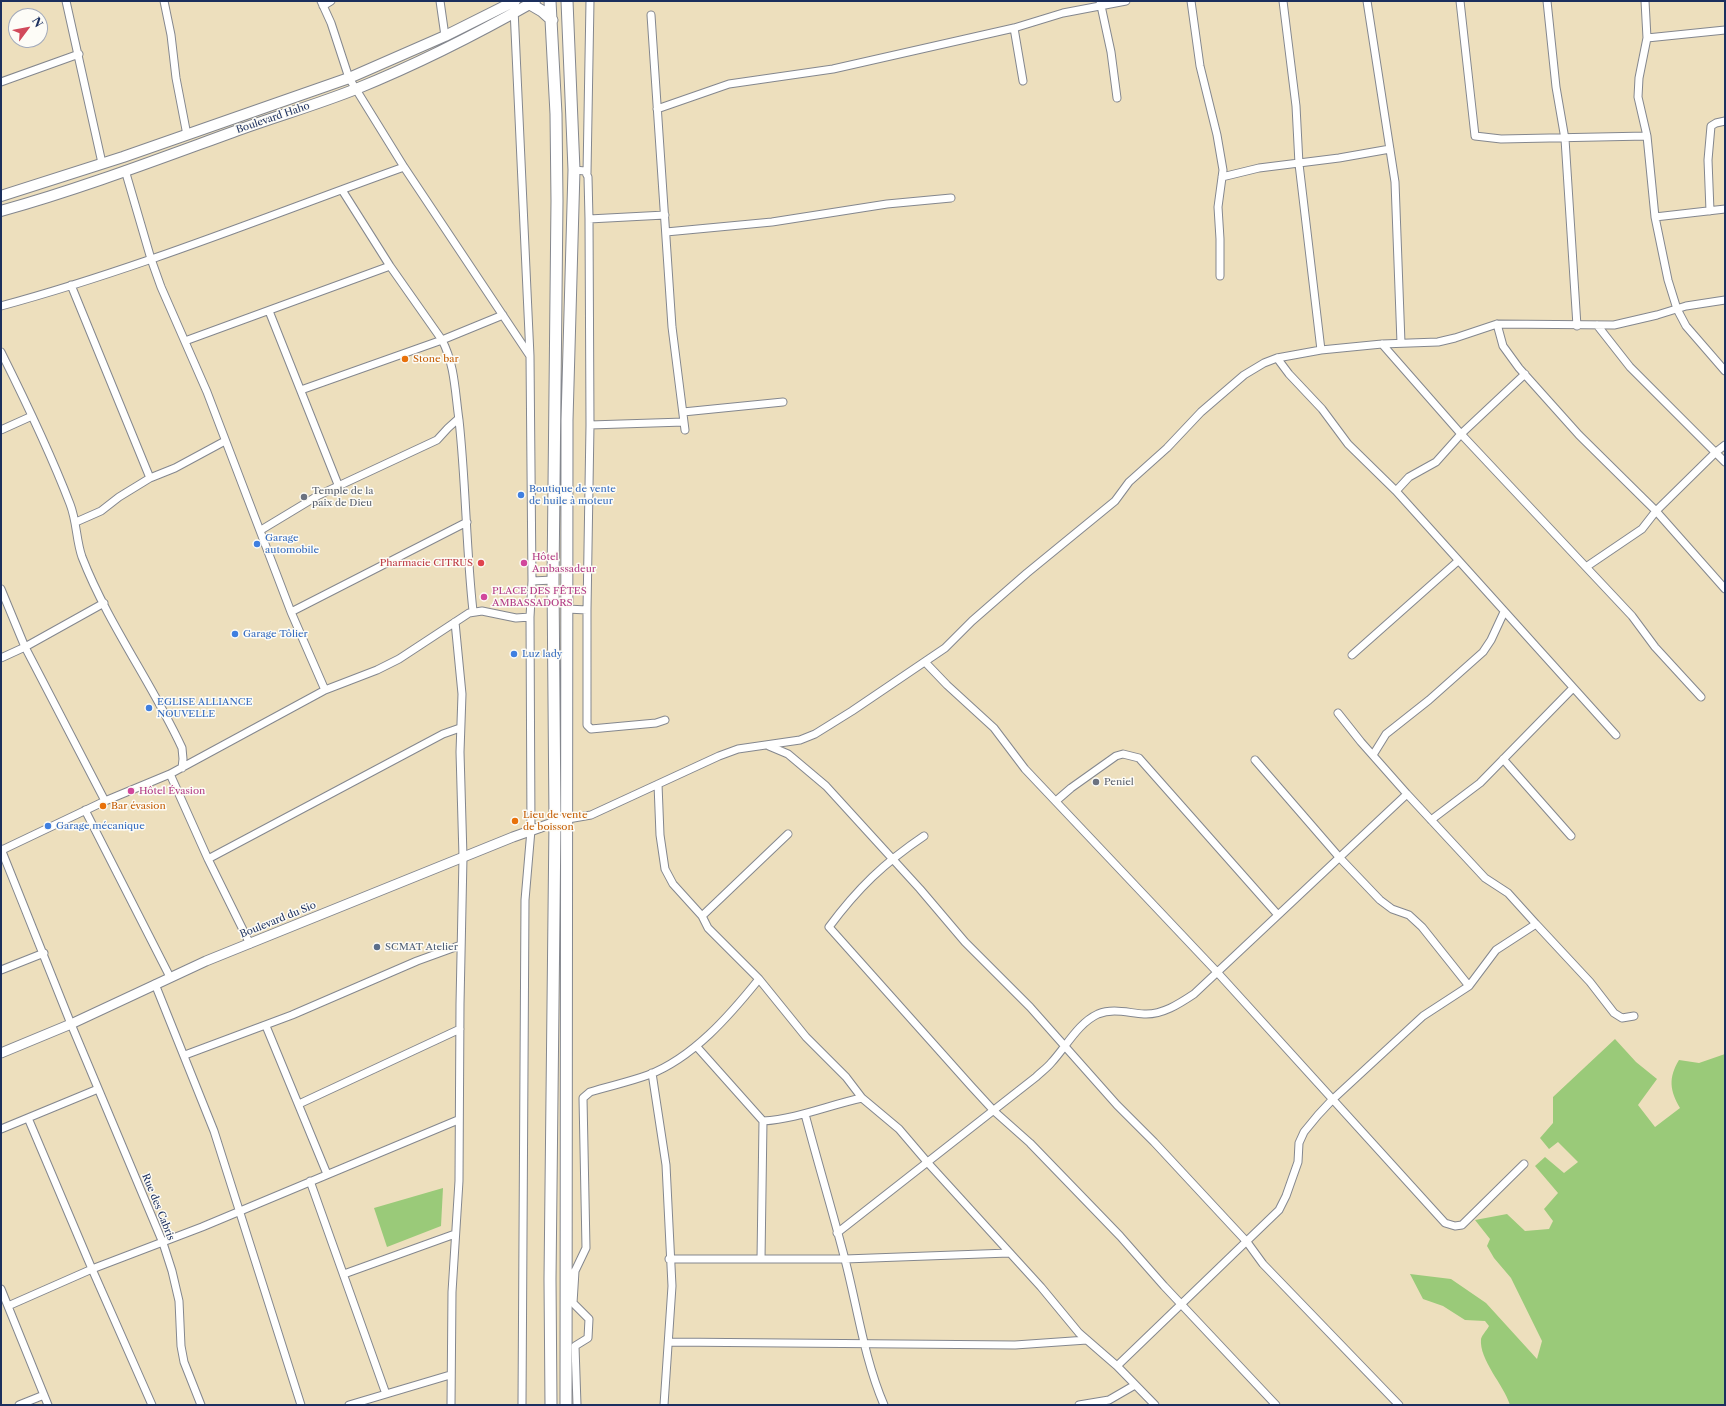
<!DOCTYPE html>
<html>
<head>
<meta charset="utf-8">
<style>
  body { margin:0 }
  #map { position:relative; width:1726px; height:1406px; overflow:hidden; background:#eddfbd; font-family:"Libre Caslon Text",serif }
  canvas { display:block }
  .frame { position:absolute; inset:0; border:2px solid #1b2f5e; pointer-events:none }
  .north { position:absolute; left:8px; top:8px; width:40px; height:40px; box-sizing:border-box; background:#fdfcf7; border:1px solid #a3aaba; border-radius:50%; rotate:58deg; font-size:11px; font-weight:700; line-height:16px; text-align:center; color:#1b2f5e }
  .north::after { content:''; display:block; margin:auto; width:14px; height:18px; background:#d1495b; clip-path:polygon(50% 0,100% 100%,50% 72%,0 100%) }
</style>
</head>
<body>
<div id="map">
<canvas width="1726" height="1406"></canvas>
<div class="frame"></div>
<div class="north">N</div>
</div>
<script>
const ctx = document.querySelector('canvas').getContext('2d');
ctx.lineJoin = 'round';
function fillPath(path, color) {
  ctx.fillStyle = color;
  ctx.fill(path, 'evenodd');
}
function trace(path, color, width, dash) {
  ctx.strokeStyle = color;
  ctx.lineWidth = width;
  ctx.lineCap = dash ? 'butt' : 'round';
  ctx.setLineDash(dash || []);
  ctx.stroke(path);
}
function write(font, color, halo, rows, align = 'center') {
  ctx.font = font + ' "Libre Caslon Text",serif';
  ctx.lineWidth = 3;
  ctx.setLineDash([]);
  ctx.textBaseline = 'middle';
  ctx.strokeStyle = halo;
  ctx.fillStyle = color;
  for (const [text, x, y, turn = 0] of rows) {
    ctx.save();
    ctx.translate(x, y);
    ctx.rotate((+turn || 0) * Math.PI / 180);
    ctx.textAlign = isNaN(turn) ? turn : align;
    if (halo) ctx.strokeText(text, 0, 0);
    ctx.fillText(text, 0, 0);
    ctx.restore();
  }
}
fillPath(new Path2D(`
  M1615 1039 1636 1062 1657 1079 1638 1105 1655 1127 1680 1108C1670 1091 1668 1078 1679 1060L1699 1063 1725 1054V1405H1510C1504 1385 1479 1360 1481 1339 1482 1335 1487 1330 1489 1326L1485 1321 1465 1320 1443 1306 1423 1299 1410 1274 1451 1279 1486 1303 1537 1359 1542 1341 1511 1278 1494 1258 1487 1246 1490 1239 1475 1220 1507 1214 1525 1231 1549 1229 1553 1221 1544 1209 1558 1193 1535 1166 1545 1157 1564 1173 1578 1162 1558 1142 1549 1149 1540 1138 1553 1123V1097Z
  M443 1188 441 1226 387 1247 374 1208Z`), '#9aca79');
const minor = new Path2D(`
  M66 1 102 163
  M164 1 171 35 176 78 187 135
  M321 1 331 23 349 78 404 167 530 356 532 581
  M440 1 445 36
  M1100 1 1111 52 1117 98
  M1191 1 1200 66 1217 135 1223 170 1218 207 1220 239V276
  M1283 1 1296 106 1299 164 1321 350
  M1367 1 1395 182 1401 343
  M1460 1 1475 136 1501 139 1647 136
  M1547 1 1556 87 1565 139 1577 326
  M1645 1 1647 38 1639 78 1638 97 1647 136 1655 217 1668 280 1677 309 1686 326 1725 371
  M323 6 331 1
  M514 9 530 356
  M651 15 672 327 685 430
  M1014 28 1023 81
  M1647 38 1725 30
  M1 82 79 54
  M657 109 729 84 833 69 1014 28 1063 13 1126 1
  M125 170 151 259 161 287 207 392 291 612 325 690
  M574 170 585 171 588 177 589 219 665 215
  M587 173 590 1
  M1222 177 1259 168 1339 158 1390 149
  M342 190 390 266 442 340C455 365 455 392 459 420 466 484 466 548 473 611
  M1710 211 1708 160 1711 126 1716 123 1725 121
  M1655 217 1725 209
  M589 219 590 425 684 422
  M666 232 772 222 887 204 951 198
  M71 285 150 478
  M1 306C138 269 270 215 404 167
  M269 311 339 487
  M1497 324 1503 346 1519 368 1579 435 1656 511 1725 589
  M1597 325 1630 367 1725 462
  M185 341 390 266
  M1382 344 1461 434 1632 616 1655 647 1701 697
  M1 352C26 402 50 452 70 504 77 522 76 540 82 557 108 624 152 683 182 748L183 759 182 768
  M1277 358 1289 374 1322 409 1348 444 1396 491 1616 735
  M301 390 442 340 503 315
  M683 412 783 402
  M590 425 587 610V725L591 729 656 723 665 720
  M1 430 32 416
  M1396 491 1409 477 1436 462 1461 434 1525 374
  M76 522 101 511 119 497 150 478 175 468 225 441
  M261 530 319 495 437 440 448 428 458 419
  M1586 567 1642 529 1656 511 1716 452 1725 445
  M1 589 25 647 1 658
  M104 603 25 647 105 801
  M567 609 587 610
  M291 612 467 522
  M1352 655 1458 561
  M925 662 947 685 994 728 1025 769 1217 972 1445 1223 1455 1226 1462 1225 1524 1164
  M769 746 788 754 826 786 920 889 965 942 1030 1007 1117 1105 1154 1142 1247 1242 1263 1264 1399 1405
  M1373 755 1386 734 1429 700 1483 652 1491 640 1504 612
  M1503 759 1571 836
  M1255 760 1339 857 1380 900 1392 909 1409 915 1422 927 1469 986
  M170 774 208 859 250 944
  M658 784 660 835 665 869 673 884 702 916 708 928 759 979 806 1037 846 1077 862 1098 899 1129 928 1163 1041 1287 1079 1333 1117 1366 1155 1405
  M1056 801 1071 788 1116 756 1123 754 1139 758 1278 915
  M85 810 170 977
  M568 819 591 815 719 756 738 749 800 740 815 734 852 711 945 648 972 621 1027 573 1115 501 1129 482 1167 448 1201 412 1244 375 1264 363 1277 358 1321 350 1382 344 1438 342 1455 338 1497 324 1614 325 1657 315 1686 306 1725 300
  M1431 820 1480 783 1573 688
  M924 836C884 863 858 888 829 927L971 1086 994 1111 1030 1143 1120 1236 1164 1286 1276 1405
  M1 849 71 1024 163 1243 172 1271 179 1301 181 1346 184 1362 201 1405
  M2 850 105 801 170 774 325 690 377 670 399 659 469 613 482 611 516 618 530 617 532 581 553 580
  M208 859 443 734 460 728
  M702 916 788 834
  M1536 924 1590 982 1614 1013 1622 1018 1634 1016
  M1 970 44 953
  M155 984 214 1131 301 1405
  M266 1026 327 1174
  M697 1047 763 1121 761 1259
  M185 1055 292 1015 417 961 461 945
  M652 1073 666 1165 672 1286 664 1405
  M299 1104 460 1029
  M805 1114C817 1160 831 1206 843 1252 857 1303 863 1356 884 1405
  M28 1118 92 1269 152 1405
  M763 1121C797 1119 829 1105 862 1098
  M1 1129 98 1089
  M310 1181 386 1394
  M837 1233 1036 1077C1041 1072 1047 1068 1051 1063 1066 1047 1078 1023 1098 1014 1113 1008 1128 1013 1144 1014 1162 1015 1179 1004 1194 994L1407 794
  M669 1259H845L1009 1253
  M575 1271 573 1303 589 1319 588 1338 575 1346 577 1405
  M344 1274 455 1234
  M566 1278 575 1271 586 1248 583 1098 590 1092C609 1086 629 1082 648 1075 693 1058 730 1015 759 979
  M1 1289 48 1405
  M8 1306 92 1269 202 1227 458 1120
  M670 1342 1015 1345 1087 1340
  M1117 1366 1279 1210 1286 1196 1298 1162 1299 1143 1304 1132 1318 1115 1332 1100 1423 1016 1469 986 1496 950 1536 924 1508 893 1485 878 1407 794 1361 742 1338 713
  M19 1405 44 1395
  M349 1405 450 1375
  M451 1405 452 1292 459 1181 460 1004 463 857 460 752 462 694 455 622
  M522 1405 525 900 531 830 530 617
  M1079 1405 1109 1400 1135 1385`);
const tertiary = new Path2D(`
  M1 1053 71 1024 206 961 513 837 561 820`);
const secondary = new Path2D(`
  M1 196 123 157 349 78 445 36 515 1
  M1 211C80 189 156 160 233 132 274 117 316 105 356 89 418 64 477 34 535 1`);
const primary = new Path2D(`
  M550 1 556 114 557 201 553 580 555 821 550 1279 551 1405
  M530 4 542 11 552 20
  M566 1405 567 420 574 170 567 1`);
trace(minor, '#84878e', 9);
trace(tertiary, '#84878e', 11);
trace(secondary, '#84878e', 12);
trace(primary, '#84878e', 13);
trace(minor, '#fff', 7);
trace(tertiary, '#fff', 9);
trace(secondary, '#fff', 10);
trace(primary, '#fff', 11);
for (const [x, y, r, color] of [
  [405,359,4,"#e8710a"],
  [521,495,4,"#3f7fe0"],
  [304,497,4,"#6b7280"],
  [257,544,4,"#3f7fe0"],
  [481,563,4,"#e0444e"],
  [524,563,4,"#d1479c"],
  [484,597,4,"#d1479c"],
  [235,634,4,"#3f7fe0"],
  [514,654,4,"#3f7fe0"],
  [149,708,4,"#3f7fe0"],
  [1096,782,4,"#6b7280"],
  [131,791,4,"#d1479c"],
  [103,806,4,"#e8710a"],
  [515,821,4,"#e8710a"],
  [48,826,4,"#3f7fe0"],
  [377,947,4,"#5c6f8a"]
]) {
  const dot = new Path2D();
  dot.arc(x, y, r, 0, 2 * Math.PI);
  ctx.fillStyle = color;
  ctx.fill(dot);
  trace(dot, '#fdfcf7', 1.5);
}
write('10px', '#1b2f5e', '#fdfcf7', [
  ["Boulevard Haho",273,118,-19],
  ["Boulevard du Sio",278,920,-22],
  ["Rue des Cabris",158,1207,68]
]);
write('10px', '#c56008', '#fdfcf7', [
  ["Stone bar",413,359],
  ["Bar évasion",111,806],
  ["Lieu de vente",523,815],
  ["de boisson",523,827]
], 'left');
write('10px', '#366cbe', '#fdfcf7', [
  ["Boutique de vente",529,489],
  ["de huile à moteur",529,501],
  ["Garage",265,538],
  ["automobile",265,550],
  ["Garage Tôlier",243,634],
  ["Luz lady",522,654],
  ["EGLISE ALLIANCE",157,702],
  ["NOUVELLE",157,714],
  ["Garage mécanique",56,826]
], 'left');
write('10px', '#5b616d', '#fdfcf7', [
  ["Temple de la",312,491],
  ["paix de Dieu",312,503],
  ["Peniel",1104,782]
], 'left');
write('10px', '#b23c85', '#fdfcf7', [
  ["Hôtel",532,557],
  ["Ambassadeur",532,569],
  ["PLACE DES FÊTES",492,591],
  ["AMBASSADORS",492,603],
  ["Hôtel Évasion",139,791]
], 'left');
write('10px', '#be3a42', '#fdfcf7', [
  ["Pharmacie CITRUS",473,563]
], 'right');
write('10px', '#4e5e75', '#fdfcf7', [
  ["SCMAT Atelier",385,947]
], 'left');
</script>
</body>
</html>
